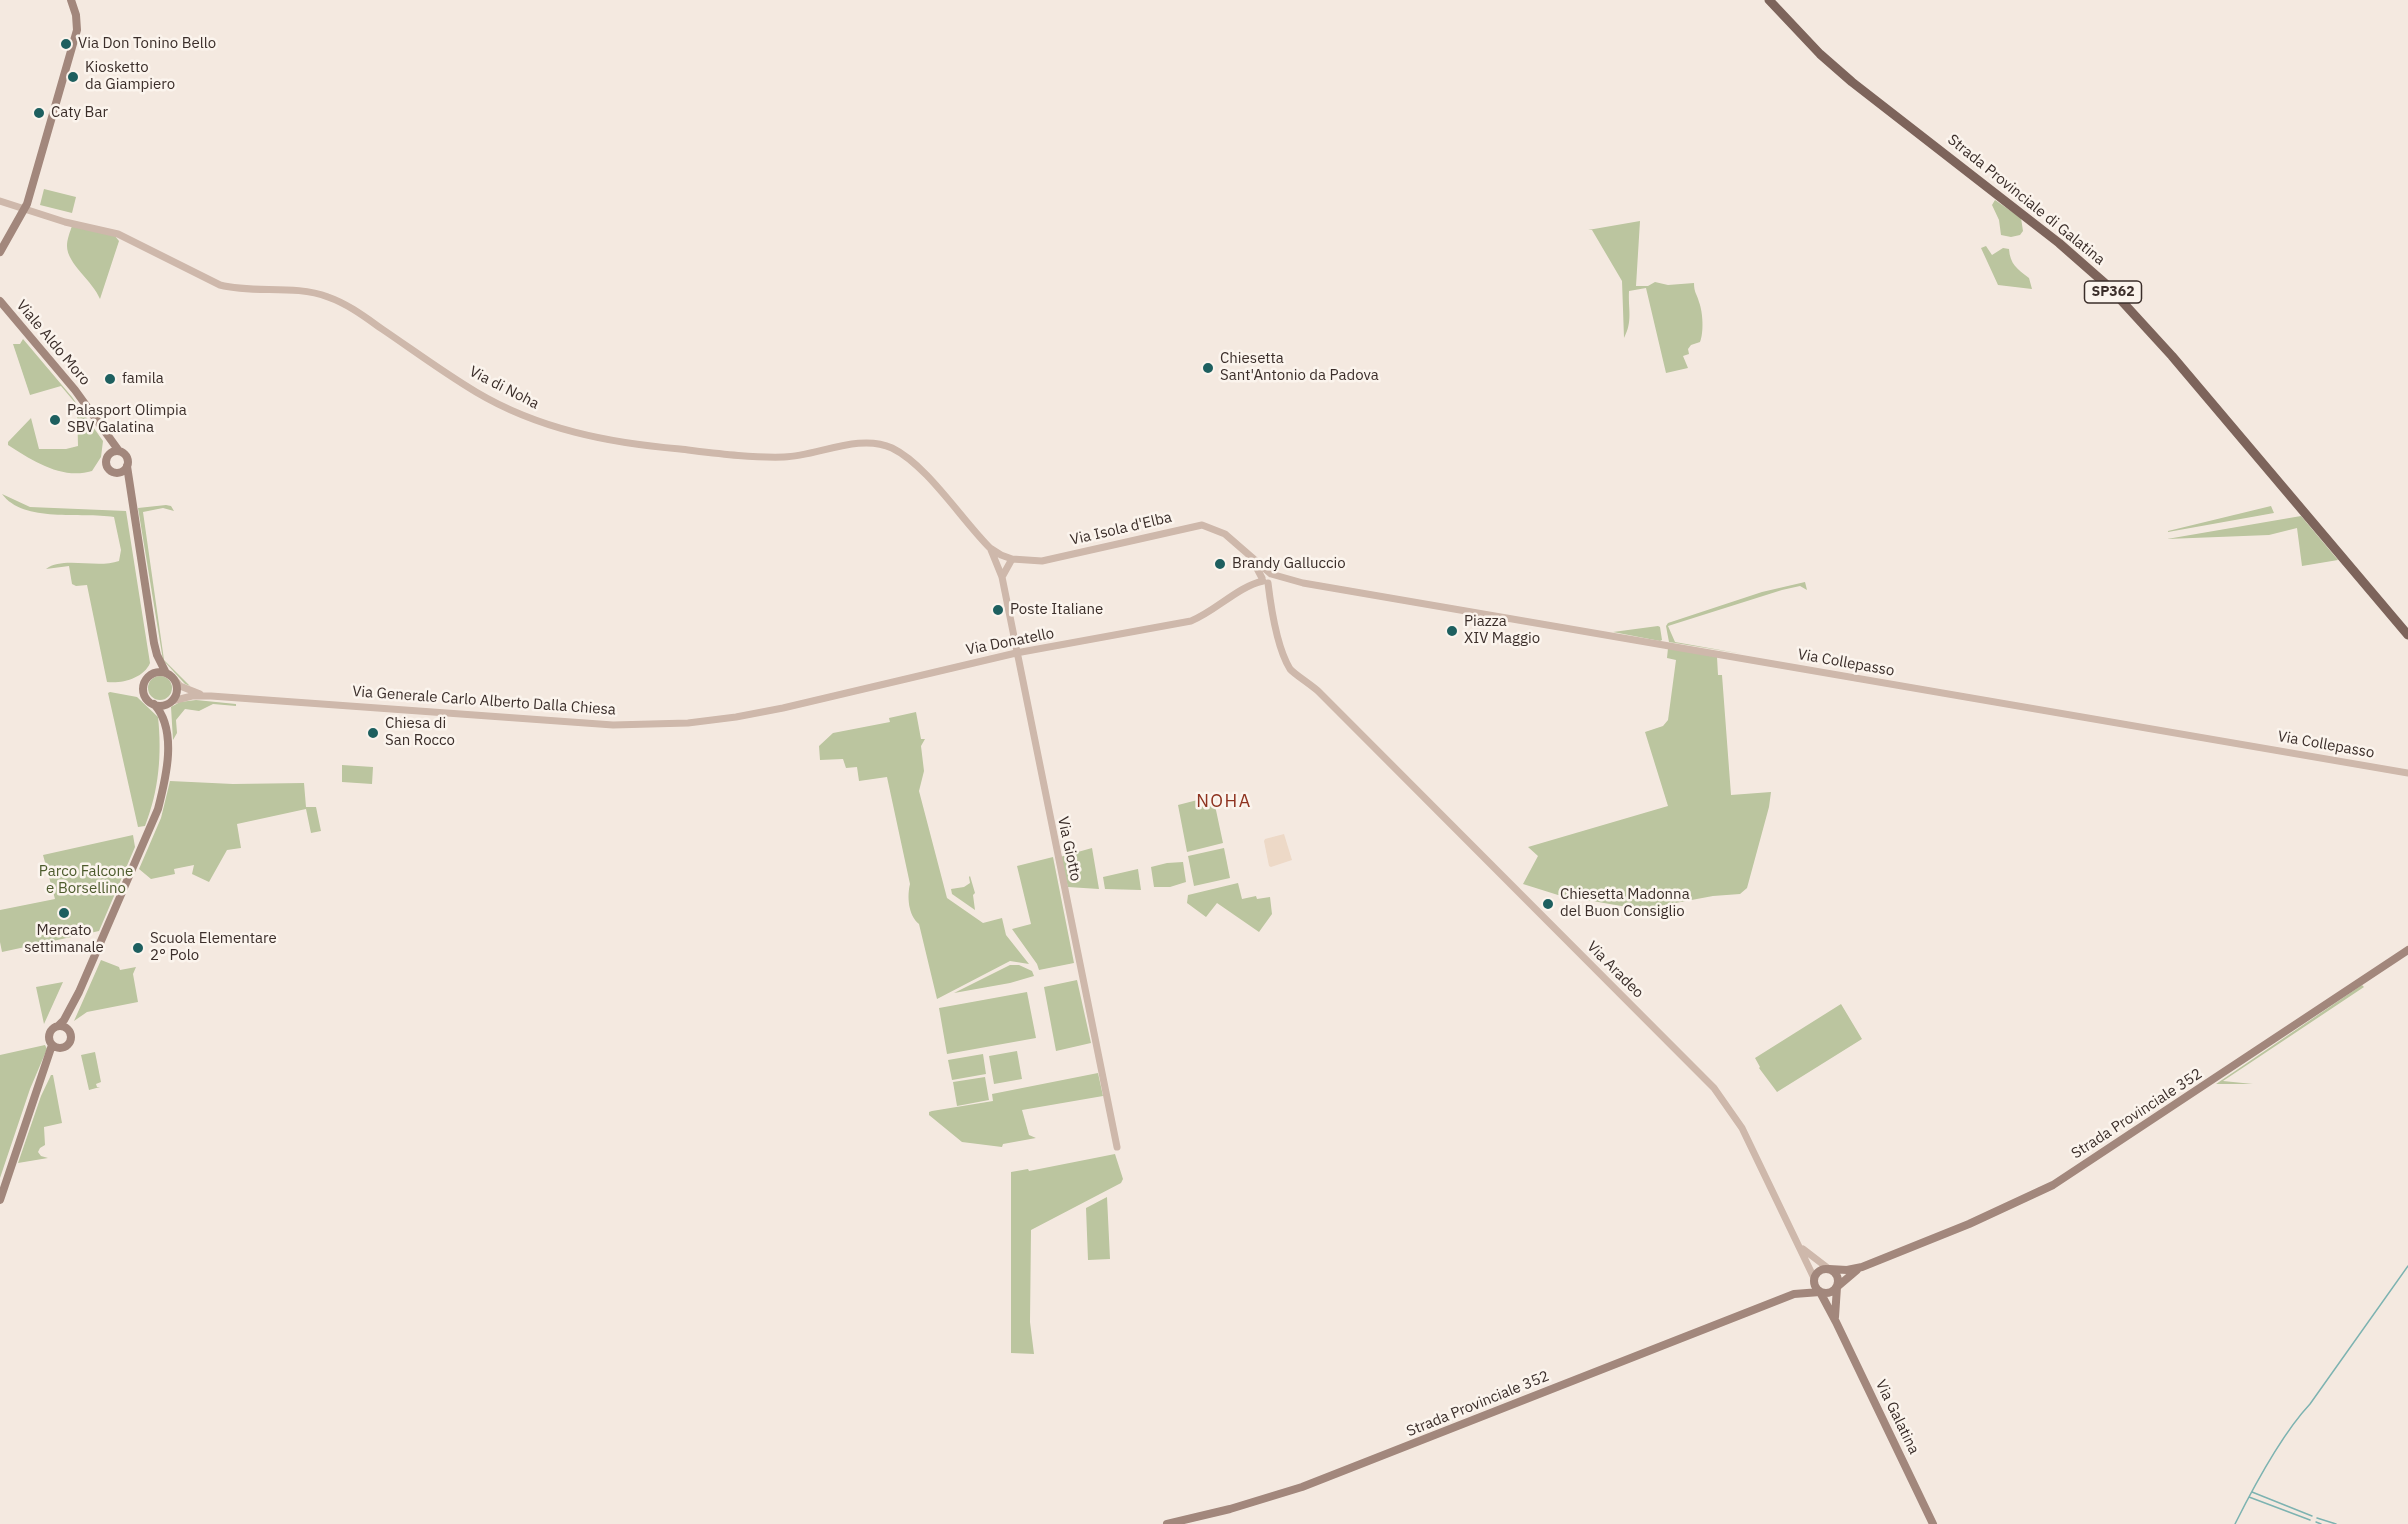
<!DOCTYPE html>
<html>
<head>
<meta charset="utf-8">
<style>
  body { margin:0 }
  canvas { display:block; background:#f4e9e0 }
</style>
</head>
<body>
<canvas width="2408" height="1524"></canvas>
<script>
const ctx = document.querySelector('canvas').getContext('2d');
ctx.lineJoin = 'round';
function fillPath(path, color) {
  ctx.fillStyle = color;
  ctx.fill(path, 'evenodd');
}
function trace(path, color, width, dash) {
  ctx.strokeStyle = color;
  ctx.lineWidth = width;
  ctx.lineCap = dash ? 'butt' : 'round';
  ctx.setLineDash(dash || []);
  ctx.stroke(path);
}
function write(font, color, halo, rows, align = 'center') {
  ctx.font = font + ' "IBM Plex Sans",sans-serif';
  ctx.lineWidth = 5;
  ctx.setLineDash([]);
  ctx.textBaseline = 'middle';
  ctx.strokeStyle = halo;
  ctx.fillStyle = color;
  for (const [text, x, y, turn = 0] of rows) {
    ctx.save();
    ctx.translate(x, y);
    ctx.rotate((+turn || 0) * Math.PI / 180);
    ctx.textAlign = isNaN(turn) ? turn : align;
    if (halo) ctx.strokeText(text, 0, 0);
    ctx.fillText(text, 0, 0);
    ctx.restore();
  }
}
fillPath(new Path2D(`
  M44 189 76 197 72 213 40 205Z
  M1995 200 2021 218 2023 231 2020 235 2011 237 2001 235 1999 220 1992 205Z
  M1640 221 1636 286H1648L1655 282 1668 285 1694 283C1694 293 1697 294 1699 302 1703 312 1704 333 1700 342L1691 345 1688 349 1689 354 1683 356 1688 368 1666 373 1646 288 1629 291C1628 309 1633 321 1624 338L1622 281 1592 230H1588Z
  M72 226 115 236 119 241 100 299C93 281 67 264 67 246 67 239 70 232 72 226Z
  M1986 246 1992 255 2003 248 2009 249C2010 264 2017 269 2029 278L2032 289 1998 285 1981 248Z
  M23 339 72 397 103 441 101 457 92 471C62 480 33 461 8 445V442L31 418 39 449H66L78 446 77 405 61 386 30 395 13 344H20Z
  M2 494 30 507 126 511 150 663C144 678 122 684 107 682L87 585 76 586 72 584 69 566 46 569C63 556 97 569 119 561L121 550 114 517C82 512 23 523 2 494Z
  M166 505 171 506 174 511 163 508 143 512 164 660 190 686 185 684 163 660 138 508Z
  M2271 506 2274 513 2168 532V531Z
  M2301 516 2338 560 2302 566 2297 528 2269 535 2167 539Z
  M1805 582 1807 590 1800 586 1782 590 1668 626 1675 642 1743 654 1669 642 1666 626 1668 623 1762 592Z
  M1658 626 1660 627 1662 640 1660 641 1613 632Z
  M1668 648 1717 657 1718 675H1722L1731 795 1771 792 1769 807 1747 888 1740 894 1713 896 1654 907H1627L1558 895 1523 884 1538 856 1528 847 1668 806 1645 732 1663 726 1668 720 1676 660 1667 658Z
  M148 688a12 12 0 1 1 24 0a12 12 0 1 1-24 0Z
  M110 692 137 697 158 717C162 755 159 790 145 826L138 827 108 693Z
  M196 700 236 704V706L213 704 199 711 185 709 176 720 177 733 173 740 171 707 180 702Z
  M916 712 921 739H925L921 746 924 771 919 791 947 898 983 923 1002 918 1006 935 1029 964 1010 961 937 999 919 924C908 915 907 896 910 884L887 777 859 781 857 767 846 768 843 759 820 760 819 746 833 733 890 722 889 718Z
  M342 765 373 767 372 784 342 782Z
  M170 781 233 784 304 783 306 807H316L321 831 311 833 306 809 237 824 241 848 227 850 209 882 192 874 194 865 174 869 175 874 151 879 139 869 161 818Z
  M1213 796 1223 843 1187 852 1178 805Z
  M133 835 135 847 99 931 2 952 0 942V910L55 899 43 855Z
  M1092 848 1099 889 1068 887 1060 857Z
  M1224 848 1230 878 1194 886 1188 856Z
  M1053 857 1074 963 1039 970 1037 964 1012 929 1031 924 1017 866Z
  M1183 862 1186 882 1170 887H1154L1151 867 1167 863Z
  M1138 869 1141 890 1105 889 1103 877Z
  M970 876 975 893 973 895 975 910 952 894 951 889 964 887 970 883 969 877Z
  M1238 883 1242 899 1256 896 1257 899 1270 897 1272 914 1259 932 1217 903 1206 917 1187 903 1188 895Z
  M101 960 119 967 120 970 136 967 133 974 138 1002 87 1012 74 1021Z
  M1010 965H1019L1032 971 1034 976 1010 983 954 993Z
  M1077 980 1091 1043 1056 1051 1044 987Z
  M63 982 44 1024 36 987Z
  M2362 985 2364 987 2223 1081 2253 1084H2216Z
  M1027 992 1036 1038 947 1054 939 1008Z
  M1841 1004 1862 1039 1777 1092 1759 1068 1760 1067 1755 1058Z
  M45 1045 47 1049 30 1089 0 1178V1055Z
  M1017 1051 1022 1079 994 1084 989 1056Z
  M95 1052 101 1082 96 1084 97 1087H100L89 1090 81 1055Z
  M983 1054 986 1074 952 1080 948 1060Z
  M1098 1073 1103 1096 1022 1110 1029 1135 1036 1138 1003 1144 1002 1147 962 1142 929 1115V1112L932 1111 993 1101 992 1094Z
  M51 1075H53L62 1123 44 1127 45 1145 40 1148 38 1152 41 1156 48 1158 18 1163 41 1096Z
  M985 1077 989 1100 957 1106 953 1082Z
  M1115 1154 1123 1179 1121 1183 1031 1230 1030 1322 1034 1354 1011 1353V1172L1028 1169 1029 1171Z
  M1107 1197 1110 1259 1088 1260 1086 1208Z`), '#bbc59f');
fillPath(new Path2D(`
  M1284 834 1292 860 1271 867 1269 866 1264 841 1265 839Z`), '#edd9c7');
trace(new Path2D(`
  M2252 1492 2312 1516
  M2249 1497 2310 1520
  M2317 1518 2336 1524
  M2316 1522 2321 1524
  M2235 1524C2254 1486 2281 1435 2310 1404L2408 1266`), '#7db3b1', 1.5);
trace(new Path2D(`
  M0 201 65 222 118 234 220 285C254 294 294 284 328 297 348 304 365 317 382 329 413 350 444 373 476 392 538 429 609 443 680 449 714 453 750 458 784 457 818 456 859 433 892 448 927 465 961 519 990 548L1001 555 1012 559 1042 561 1202 525 1225 534 1271 574 1303 583 2408 773
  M991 550 1002 577 1117 1147
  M1252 559 1262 578
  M1002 577 1012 559
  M1268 583C1271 608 1277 648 1290 669 1294 674 1313 686 1319 692L1714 1088 1742 1128 1814 1278
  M175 680 180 686 200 694
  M172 701 192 696H211L613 725 688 723 736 717 783 708 1016 653 1191 621C1216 611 1237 587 1263 581
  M1803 1249 1829 1269`), '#ceb8ab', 7);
trace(new Path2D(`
  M0 252 27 204 77 30 76 15 71 0
  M0 301 75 390 119 451
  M106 462a11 11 0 1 1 22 0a11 11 0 1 1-22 0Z
  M127 466 154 643 157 655 166 673
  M143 689a17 17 0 1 1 34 0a17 17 0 1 1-34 0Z
  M58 1026 64 1020 79 992 158 809C166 778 178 730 154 704
  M49 1037a11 11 0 1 1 22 0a11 11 0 1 1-22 0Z
  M0 1200 52 1045
  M1814 1281a12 12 0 1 1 24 0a12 12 0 1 1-24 0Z
  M1829 1269 1847 1270 1862 1267 1969 1224 2053 1185 2408 950
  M1835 1317 1837 1287 1857 1270
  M1167 1524 1230 1509 1302 1487 1794 1294 1820 1292 1836 1322 1933 1524`), '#a2877c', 8);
trace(new Path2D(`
  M1769 0 1820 54 1852 82 2059 243 2108 286 2172 356 2408 635`), '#7d645b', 9);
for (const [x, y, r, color] of [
  [66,44,6,"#1d5f5f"],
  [73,77,6,"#1d5f5f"],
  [39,113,6,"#1d5f5f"],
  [1208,368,6,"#1d5f5f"],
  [110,379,6,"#1d5f5f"],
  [55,420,6,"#1d5f5f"],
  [1220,564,6,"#1d5f5f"],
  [998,610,6,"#1d5f5f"],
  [1452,631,6,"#1d5f5f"],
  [373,733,6,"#1d5f5f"],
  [1548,904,6,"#1d5f5f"],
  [64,913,6,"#1d5f5f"],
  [138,948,6,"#1d5f5f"]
]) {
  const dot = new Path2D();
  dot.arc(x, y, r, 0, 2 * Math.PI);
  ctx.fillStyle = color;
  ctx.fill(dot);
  trace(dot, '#fbf4ed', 2);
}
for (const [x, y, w] of [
  [2113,292,57]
]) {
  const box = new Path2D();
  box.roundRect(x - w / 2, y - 11, w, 22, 4.5);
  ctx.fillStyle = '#fbf4ed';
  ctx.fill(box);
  trace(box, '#3b2e2a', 1.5);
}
write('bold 14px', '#3b2e2a', null, [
  ["SP362",2113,292]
]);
write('15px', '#3b2e2a', '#fbf4ed', [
  ["Via Don Tonino Bello",78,44],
  ["Kiosketto",85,68],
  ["da Giampiero",85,85],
  ["Caty Bar",51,113],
  ["Chiesetta",1220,359],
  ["Sant'Antonio da Padova",1220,376],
  ["famila",122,379],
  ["Palasport Olimpia",67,411],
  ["SBV Galatina",67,428],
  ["Brandy Galluccio",1232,564],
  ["Poste Italiane",1010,610],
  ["Piazza",1464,622],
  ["XIV Maggio",1464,639],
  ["Chiesa di",385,724],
  ["San Rocco",385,741],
  ["Chiesetta Madonna",1560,895],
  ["del Buon Consiglio",1560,912],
  ["Mercato",64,931,"center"],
  ["settimanale",64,948,"center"],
  ["Scuola Elementare",150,939],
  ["2° Polo",150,956]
], 'left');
write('15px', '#3b2e2a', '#fbf4ed', [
  ["Strada Provinciale di Galatina",2026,200,39],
  ["Viale Aldo Moro",53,343,50],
  ["Via di Noha",504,388,27],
  ["Via Isola d'Elba",1121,529,-13],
  ["Via Donatello",1010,642,-11],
  ["Via Collepasso",1846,663,10],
  ["Via Generale Carlo Alberto Dalla Chiesa",484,701,4],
  ["Via Collepasso",2326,745,10],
  ["Via Giotto",1069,849,78],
  ["Via Aradeo",1615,970,45],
  ["Strada Provinciale 352",2137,1114,-33],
  ["Strada Provinciale 352",1478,1404,-22],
  ["Via Galatina",1897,1417,64]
]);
write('15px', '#4d5b2d', '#fbf4ed', [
  ["Parco Falcone",86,872],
  ["e Borsellino",86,889]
]);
ctx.letterSpacing = '1.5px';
write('18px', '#8e321f', '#fbf4ed', [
  ["NOHA",1224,802]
]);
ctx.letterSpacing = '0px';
</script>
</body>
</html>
